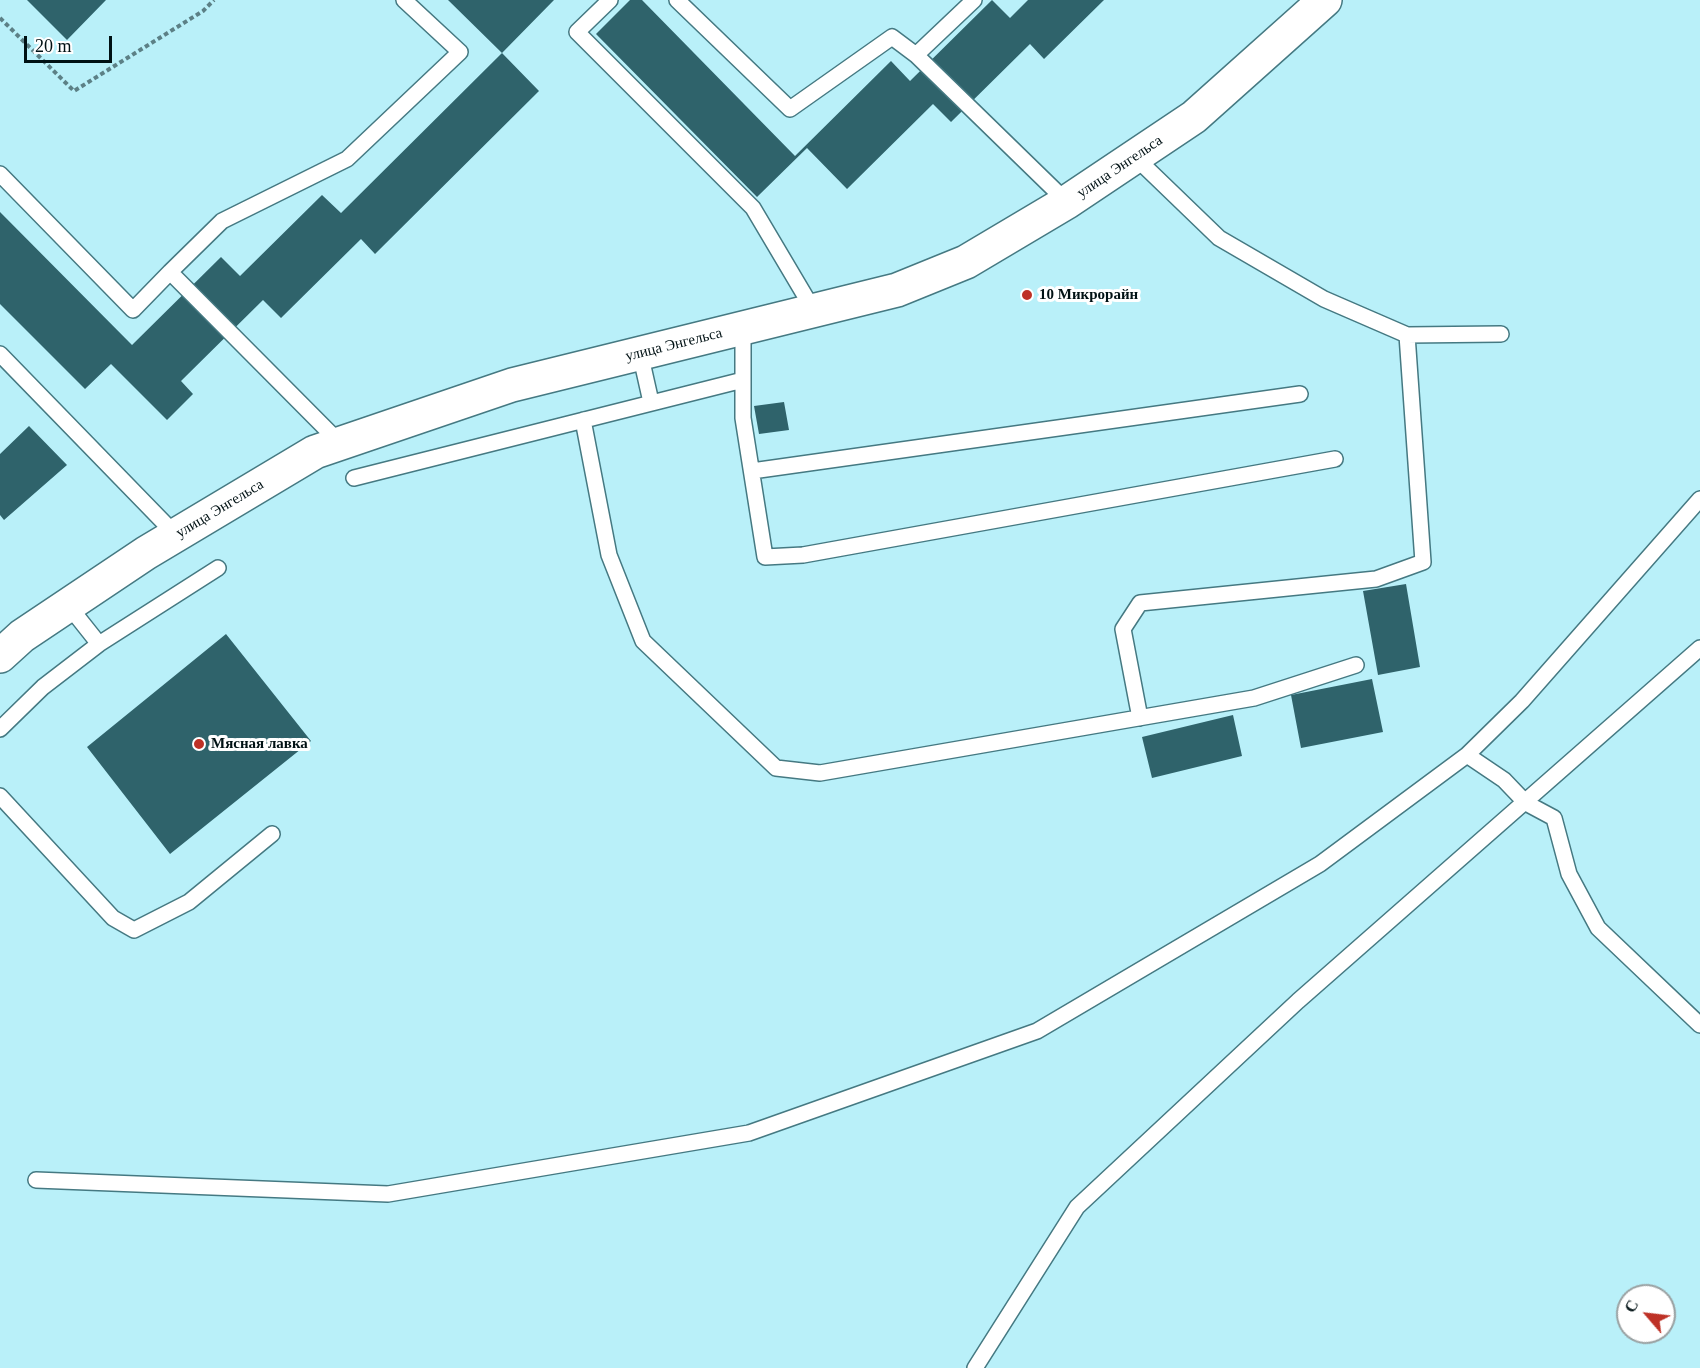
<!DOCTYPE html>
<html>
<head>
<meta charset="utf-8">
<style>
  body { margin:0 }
  #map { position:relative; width:1700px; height:1368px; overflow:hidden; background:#b9f0f9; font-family:Georgia,serif }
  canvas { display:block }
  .north { position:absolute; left:1616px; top:1284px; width:60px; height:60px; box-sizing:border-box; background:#fff; border:2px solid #99a0a1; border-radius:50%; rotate:298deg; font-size:16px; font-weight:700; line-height:24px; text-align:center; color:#001114 }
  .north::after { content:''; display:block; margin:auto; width:21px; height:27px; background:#be3126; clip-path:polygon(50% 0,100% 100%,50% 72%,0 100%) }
  .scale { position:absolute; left:24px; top:36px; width:88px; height:27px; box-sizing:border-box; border:3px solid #001114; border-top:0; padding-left:8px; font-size:18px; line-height:21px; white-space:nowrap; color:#001114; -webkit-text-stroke:4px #fff; paint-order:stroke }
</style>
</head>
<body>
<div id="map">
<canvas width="1700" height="1368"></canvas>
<div class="north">С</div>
<div class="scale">20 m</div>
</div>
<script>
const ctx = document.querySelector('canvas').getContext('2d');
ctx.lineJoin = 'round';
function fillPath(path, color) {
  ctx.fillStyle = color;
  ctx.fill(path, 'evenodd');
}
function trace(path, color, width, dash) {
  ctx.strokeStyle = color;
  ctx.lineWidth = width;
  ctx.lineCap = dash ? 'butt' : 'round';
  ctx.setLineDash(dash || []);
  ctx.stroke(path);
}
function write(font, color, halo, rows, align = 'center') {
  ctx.font = font + ' Georgia,serif';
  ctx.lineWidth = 6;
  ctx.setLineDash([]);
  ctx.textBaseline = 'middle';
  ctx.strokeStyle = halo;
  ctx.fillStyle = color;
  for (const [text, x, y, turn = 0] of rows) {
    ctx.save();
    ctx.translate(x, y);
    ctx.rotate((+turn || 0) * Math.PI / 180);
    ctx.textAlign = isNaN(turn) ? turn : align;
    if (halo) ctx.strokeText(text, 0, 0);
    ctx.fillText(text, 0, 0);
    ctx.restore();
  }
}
fillPath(new Path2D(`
  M27 0H106L67 40Z
  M448 0H554L502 53Z
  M630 0H642L795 156 891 61 910 81 992 0 1010 18 1028 0H1104L1044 59 1030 44 951 122 933 104 847 189 807 148 757 197 596 34Z
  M502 53 539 91 375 254 361 239 281 318 263 300 181 381 193 394 167 420 111 364 85 389 0 304V212L132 345 221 257 240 276 322 195 341 213Z
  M784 402 789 430 759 434 754 406Z
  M29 426 67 465 4 520 0 515V454Z
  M1406 584 1420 667 1378 675 1363 591Z
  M226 634 311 741 170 854 87 747Z
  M1372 679 1383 732 1301 748 1291 695Z
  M1233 715 1242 756 1152 778 1142 737Z`), '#2f636b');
const service = new Path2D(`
  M610 0 577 32 753 208 814 311
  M677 0 790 109 892 37 916 55 1067 202
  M916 55 974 0
  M1135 157 1219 238 1324 299 1407 335 1501 334
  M0 174 133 310 170 272 340 443
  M170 272 222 221 347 159 460 52 404 0
  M743 327V418L765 557 803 555 1335 459
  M640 353 651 402
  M0 354 176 535
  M583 420 609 555 643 641 776 768 820 773 1254 698 1356 665
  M752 471 1300 394
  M354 478 743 380
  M68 605 99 644
  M1140 718 1123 629 1140 603 1376 579 1423 562 1407 335
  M0 729 43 687 99 644 218 568
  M1467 755 1504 780 1526 803 1554 818 1569 874 1598 928 1700 1025
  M0 796 113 918 134 930 189 902 272 834
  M36 1180 388 1194 749 1133 1037 1031 1320 864 1467 755 1522 701 1700 499
  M975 1368 1077 1207 1298 1001 1700 648`);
const secondary = new Path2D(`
  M0 656 22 636 146 553 315 452 512 385 897 290 966 262 1067 202 1194 117 1325 0`);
trace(service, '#457982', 18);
trace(secondary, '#457982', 36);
trace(new Path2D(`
  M0 18 74 91 203 11 214 0`), '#5c8086', 4, [4.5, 3]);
trace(service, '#fff', 15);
trace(secondary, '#fff', 33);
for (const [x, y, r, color] of [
  [1027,295,6,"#be3126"],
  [199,744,6,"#be3126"]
]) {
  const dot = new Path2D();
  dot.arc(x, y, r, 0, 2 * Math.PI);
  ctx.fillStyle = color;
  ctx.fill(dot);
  trace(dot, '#fff', 2);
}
write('15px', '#001114', '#fff', [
  ["улица Энгельса",1120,167,-34],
  ["улица Энгельса",674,345,-14],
  ["улица Энгельса",220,509,-31]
]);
write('bold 15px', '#001114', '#fff', [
  ["10 Микрорайн",1039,295],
  ["Мясная лавка",211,744]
], 'left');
</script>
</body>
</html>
